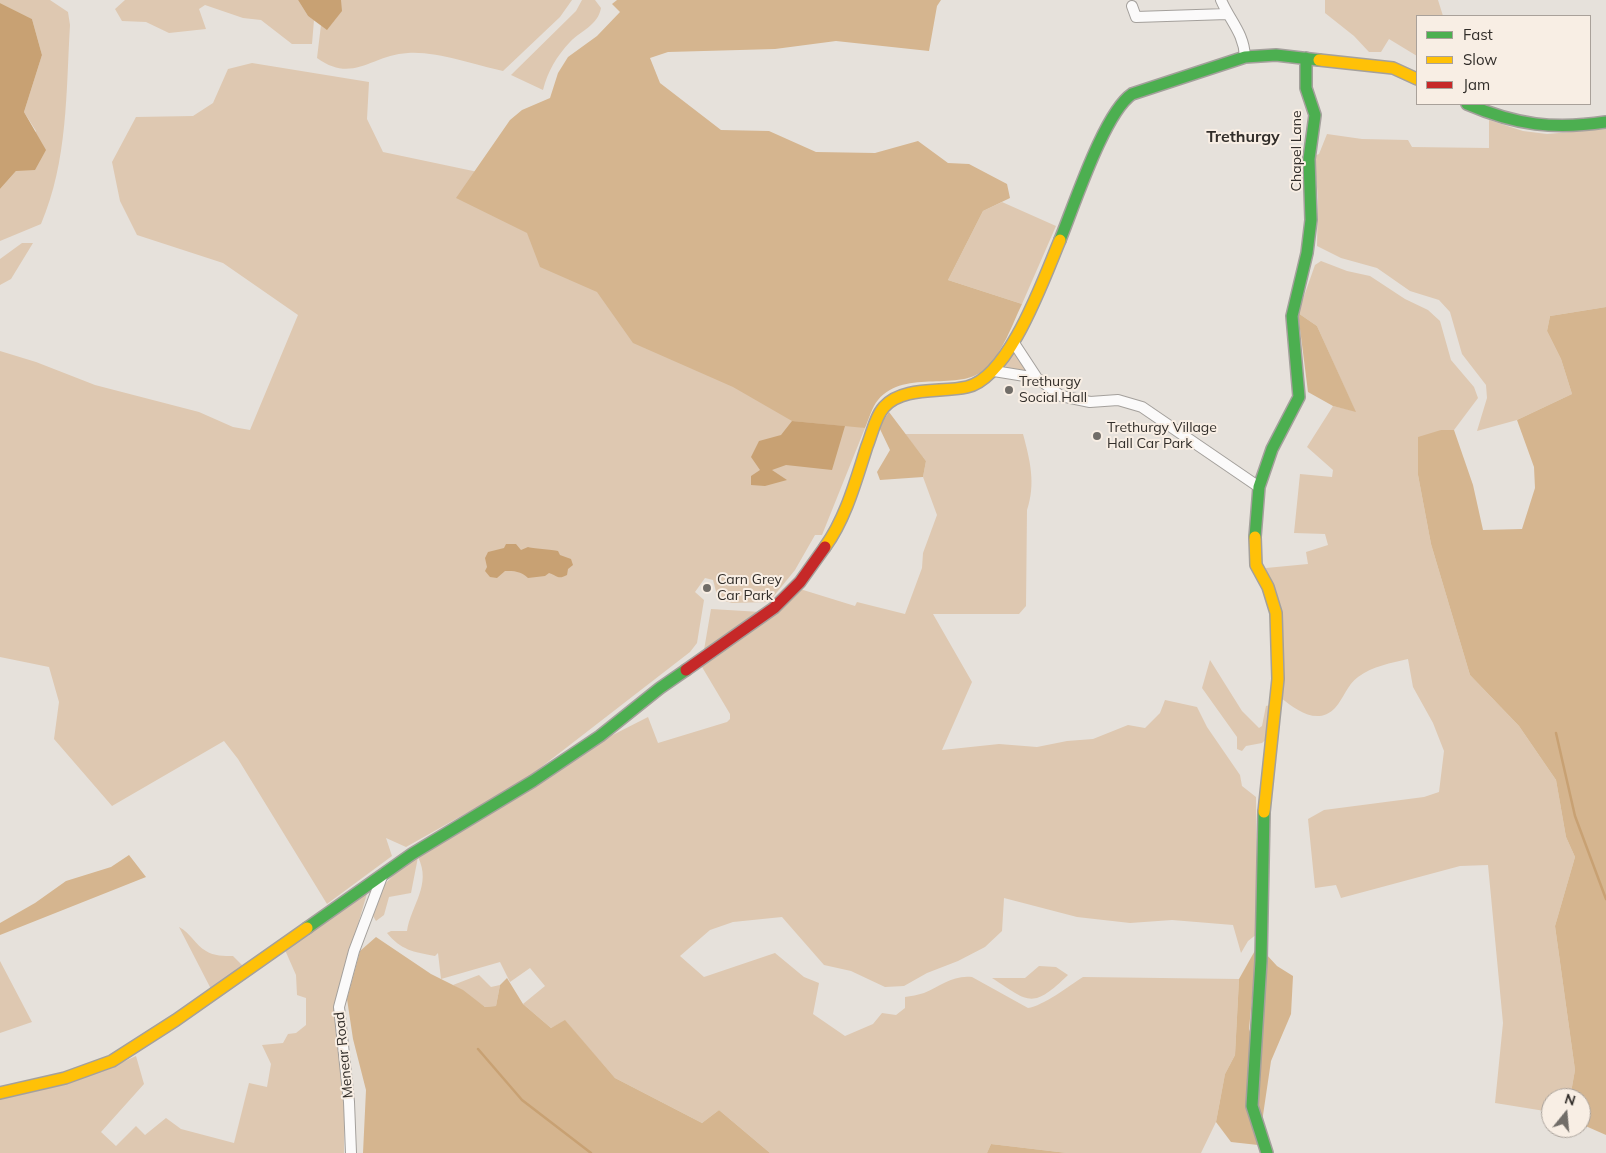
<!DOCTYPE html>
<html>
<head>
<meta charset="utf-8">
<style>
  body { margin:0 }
  #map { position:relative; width:1606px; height:1153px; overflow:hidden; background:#e6e1db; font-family:Mulish,sans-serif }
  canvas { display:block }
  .legend { position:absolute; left:1416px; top:15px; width:175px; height:90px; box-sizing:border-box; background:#f8eee4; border:1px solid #a9a19a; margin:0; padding:6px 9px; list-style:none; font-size:15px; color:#322e2a }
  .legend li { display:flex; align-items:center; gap:10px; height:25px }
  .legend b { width:25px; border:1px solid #a9a19a }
  .north { position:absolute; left:1541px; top:1088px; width:50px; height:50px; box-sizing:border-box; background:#f8eee4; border:1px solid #a9a19a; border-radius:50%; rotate:17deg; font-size:14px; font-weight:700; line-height:20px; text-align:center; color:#322e2a }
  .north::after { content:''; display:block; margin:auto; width:18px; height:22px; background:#716d68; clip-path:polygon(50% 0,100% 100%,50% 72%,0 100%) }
</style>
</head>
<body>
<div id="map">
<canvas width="1606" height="1153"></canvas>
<ul class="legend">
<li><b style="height:6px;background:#4caf50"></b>Fast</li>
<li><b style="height:6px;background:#ffc107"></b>Slow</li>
<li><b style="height:6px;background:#c62828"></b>Jam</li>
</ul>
<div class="north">N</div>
</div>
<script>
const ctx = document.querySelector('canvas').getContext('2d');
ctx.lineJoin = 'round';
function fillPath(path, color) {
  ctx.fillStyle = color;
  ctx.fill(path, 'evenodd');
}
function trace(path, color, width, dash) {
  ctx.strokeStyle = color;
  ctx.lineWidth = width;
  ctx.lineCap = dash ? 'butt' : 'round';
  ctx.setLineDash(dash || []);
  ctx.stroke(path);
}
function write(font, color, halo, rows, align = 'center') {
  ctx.font = font + ' Mulish,sans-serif';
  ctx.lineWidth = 4;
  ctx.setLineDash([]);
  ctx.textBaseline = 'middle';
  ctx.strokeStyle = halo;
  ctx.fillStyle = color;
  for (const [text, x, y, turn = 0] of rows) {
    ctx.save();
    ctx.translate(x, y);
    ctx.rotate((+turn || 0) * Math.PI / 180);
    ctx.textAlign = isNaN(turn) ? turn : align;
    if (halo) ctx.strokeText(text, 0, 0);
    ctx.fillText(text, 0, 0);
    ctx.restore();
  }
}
fillPath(new Path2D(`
  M0 0H50L68 12 70 25C66 92 68 161 41 224L0 241V189L16 171 36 131 24 112 42 55 32 19 0 3Z
  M125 0H298L308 16 314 20 312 44H292L261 20 243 18 205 5 199 9 206 29 169 33 146 22 122 21 115 9Z
  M341 0H572L560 17 503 71C475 65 436 51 408 53 371 55 353 84 317 58L321 25 327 29 341 11Z
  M582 0H595L601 8C598 25 582 30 570 42 556 57 548 71 543 90L511 75 576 11Z
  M1325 0H1438L1443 16H1417V56L1389 39 1381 52H1369L1354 36 1325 13Z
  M252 63 369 82 367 119 383 152 530 183 861 427 865 428 822 535H815L795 570 769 602 732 603 718 599 713 580 705 578 695 592 704 600 697 643 690 652 522 782 406 847 386 838 392 856 327 904 238 759 224 741 112 806 54 739 59 702 49 667 0 657V351L36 362 95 385 199 412 233 427 250 430 298 315 223 263 137 235 120 201 112 162 136 117 193 116 213 103 228 69Z
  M1489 120 1523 131 1547 134 1606 129V307L1550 316 1547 331 1561 359 1572 394 1517 420 1477 431 1487 398 1486 385 1462 354 1450 312 1439 300 1410 291 1377 268 1341 258 1317 246 1318 197 1314 156 1319 154 1327 134 1362 139 1408 140 1412 147 1489 148Z
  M1002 202 1056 226 1022 304 948 280 983 211Z
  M22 243H33L11 279 0 285V259Z
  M1321 261 1347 271 1370 276 1405 299 1428 310 1440 321 1451 360 1474 387 1478 398 1454 430H1441L1418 475 1431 544 1470 675 1519 726 1556 780 1566 837 1575 857 1555 926 1575 1070 1570 1098H1551V1112L1495 1103 1503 1023 1488 865 1460 866 1341 898 1336 885 1315 888 1308 819 1324 810 1424 797 1439 792 1444 751 1433 723 1413 687 1408 659C1391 663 1373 666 1358 677 1347 685 1344 698 1335 708 1318 726 1296 710 1281 698L1266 568 1308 564 1306 552 1328 545 1325 534 1294 533 1300 474 1332 477 1333 470 1307 447 1333 406 1355 411 1317 326 1298 313 1315 265Z
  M1014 352 1026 371 1004 369Z
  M905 434H1023C1030 460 1036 484 1027 510L1026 606 1019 614H933L972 682 942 750 999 744 1037 747 1067 741 1093 739 1128 725 1145 728 1160 713 1165 700 1197 707 1207 727 1240 775 1242 786 1256 797 1257 934 1248 941 1241 953 1233 925 1172 920 1130 923 1077 917 1004 898 1002 931 985 947 958 961 927 973 904 986 885 987 851 971 824 965 782 917 733 922 710 930 680 956 704 977 775 953 804 977 819 983 813 1014 845 1036 873 1024 882 1013 896 1015 905 1008V997C911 996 918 995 924 993 941 986 952 975 972 977L1028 1008C1043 1006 1069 986 1083 977L1239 979 1235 1055 1225 1074 1216 1122 1201 1153H1067L991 1144 987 1153H770L719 1110 702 1123 615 1078 565 1021 551 1028 523 1004 545 986 530 968 510 982 500 962 441 979 438 953 435 956C413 952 401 950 387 933L391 931H407C411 905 432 885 418 857L411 893 389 897 384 915 376 921 373 916 385 884 402 866 503 806 597 743 648 717 658 743 727 722 730 719V714L702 667V664L774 615 800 589 855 606 857 602 905 614 922 568 923 553 937 515 923 477 926 461Z
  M711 609 761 612 704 650Z
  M1210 660 1242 711 1259 728 1262 726 1266 706 1270 705 1269 737 1262 743 1246 746 1242 751 1237 749V737L1202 688Z
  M368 890 334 1007 344 1101V1153H0V1097L114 1066 136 1056 144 1084 101 1132 116 1146 136 1126 145 1135 166 1118 181 1129 234 1143 249 1083 267 1087 271 1064 262 1045 283 1043 288 1034 296 1033 306 1025V998L297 995 296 975 285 950Z
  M179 927C191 933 195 945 206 951 214 956 224 956 233 956L243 966 211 989Z
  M0 961 32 1022 0 1033Z
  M1039 966 1056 967 1068 975C1032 1010 1029 1002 992 978H1025Z
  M479 975 491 987 500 985 496 1006 485 1007 453 985Z`), '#dec8b1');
fillPath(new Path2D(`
  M617 0H941L937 6 929 51 836 41 775 49 668 52 650 58 660 83 721 130 769 131 816 152 875 153 918 141 948 163 969 164 1007 184 1010 198 983 211 948 280 1022 304C1012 325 1003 352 986 368 960 394 906 367 878 400 872 407 869 419 865 428L792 421 733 387 633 343 597 292 540 267 527 233 456 198 510 120 522 110 550 98 558 73 568 57 597 36 620 12 612 4Z
  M1606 307V1135L1581 1124V1098H1570L1575 1070 1555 926 1575 857 1566 837 1556 780 1519 726 1470 675 1431 544 1418 475V437L1441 430H1454L1473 485 1483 530 1522 529 1535 488 1534 467 1517 420 1572 394 1561 359 1547 331 1550 316Z
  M1298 313 1317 326 1356 412 1333 406 1308 392Z
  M889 412 926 461 923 477 880 480 877 472 890 450 879 427Z
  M129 855 146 877 0 935V923L35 903 66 881 111 867Z
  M376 937 431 974 463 990 485 1007 496 1006 500 985 507 978 523 1004 551 1028 565 1020 615 1078 702 1123 719 1110 770 1153H363L366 1090 353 1039 347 999 360 951Z
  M1257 947 1249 1029 1253 1040 1258 1145 1231 1142 1216 1122 1225 1074 1235 1055 1239 979Z
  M1266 954 1277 966 1293 976 1291 1014 1271 1061 1262 1122 1256 1105Z
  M991 1144 1067 1153H987Z`), '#d5b58f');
fillPath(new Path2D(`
  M298 0H341L342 11 327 30 308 16Z
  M0 3 32 19 42 55 24 112 46 150 35 170 16 171 0 189Z
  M792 421 845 426 832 470 786 465 772 470 787 480 765 486 751 485V476L760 470 751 457 759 441 781 435Z
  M506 544H516L521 550 528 547C531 548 553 550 558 551L560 555 571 559 573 565 568 569 567 575C558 580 558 576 549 573L545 576 528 578C521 571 514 571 505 571L497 578 490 577 485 571 487 567 485 558 488 552 504 548Z`), '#c8a173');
trace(new Path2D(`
  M1556 733 1575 816 1606 899
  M478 1049 522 1100 591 1153`), '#c8a173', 2.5);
const street = new Path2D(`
  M1221 0C1230 21 1244 33 1245 57
  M1132 6 1136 17 1227 14
  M1014 343 1037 378 1061 396 1090 402 1118 400 1142 407 1259 487
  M994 371 1037 378
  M351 1153 349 1102 339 1007 354 951 383 874`);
const fast = new Path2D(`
  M1467 104C1516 125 1554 130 1606 122
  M1060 240C1074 206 1104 113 1132 94L1245 57 1276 55 1319 60
  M1255 537 1259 487 1272 449 1299 397 1292 316 1307 253 1311 220 1309 159 1315 115 1306 88V58
  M1264 812 1261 961 1252 1106 1267 1153
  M307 928 412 854 533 781 600 736 660 688 686 670`);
const slow = new Path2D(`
  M1319 60 1393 68 1417 79
  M1255 537 1256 565 1268 587 1276 613 1278 679 1264 812
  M825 547C846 518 856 480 867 446 872 434 875 417 884 407 903 386 941 393 967 387 1009 378 1044 278 1060 240
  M0 1093 65 1078 112 1061 176 1020 307 928`);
const jam = new Path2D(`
  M686 670 774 608 800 582 825 547`);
trace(street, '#a4a09c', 12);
trace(fast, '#a4a09c', 14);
trace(slow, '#a4a09c', 14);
trace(jam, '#a4a09c', 14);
trace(street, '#fbfafa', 10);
trace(fast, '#4caf50', 11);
trace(slow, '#ffc107', 11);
trace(jam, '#c62828', 11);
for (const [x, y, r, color] of [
  [1009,390,5,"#716d68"],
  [1097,436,5,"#716d68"],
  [707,588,5,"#716d68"]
]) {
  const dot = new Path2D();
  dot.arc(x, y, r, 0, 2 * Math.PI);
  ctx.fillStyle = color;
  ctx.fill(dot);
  trace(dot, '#f8eee4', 2);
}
write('14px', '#322e2a', '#f8eee4', [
  ["Chapel Lane",1297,151,-90],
  ["Menear Road",344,1055,-96]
]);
write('14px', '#322e2a', '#f8eee4', [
  ["Trethurgy",1019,382],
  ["Social Hall",1019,398],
  ["Trethurgy Village",1107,428],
  ["Hall Car Park",1107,444],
  ["Carn Grey",717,580],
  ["Car Park",717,596]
], 'left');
write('bold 16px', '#322e2a', '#f8eee4', [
  ["Trethurgy",1243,137]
]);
</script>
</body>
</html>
